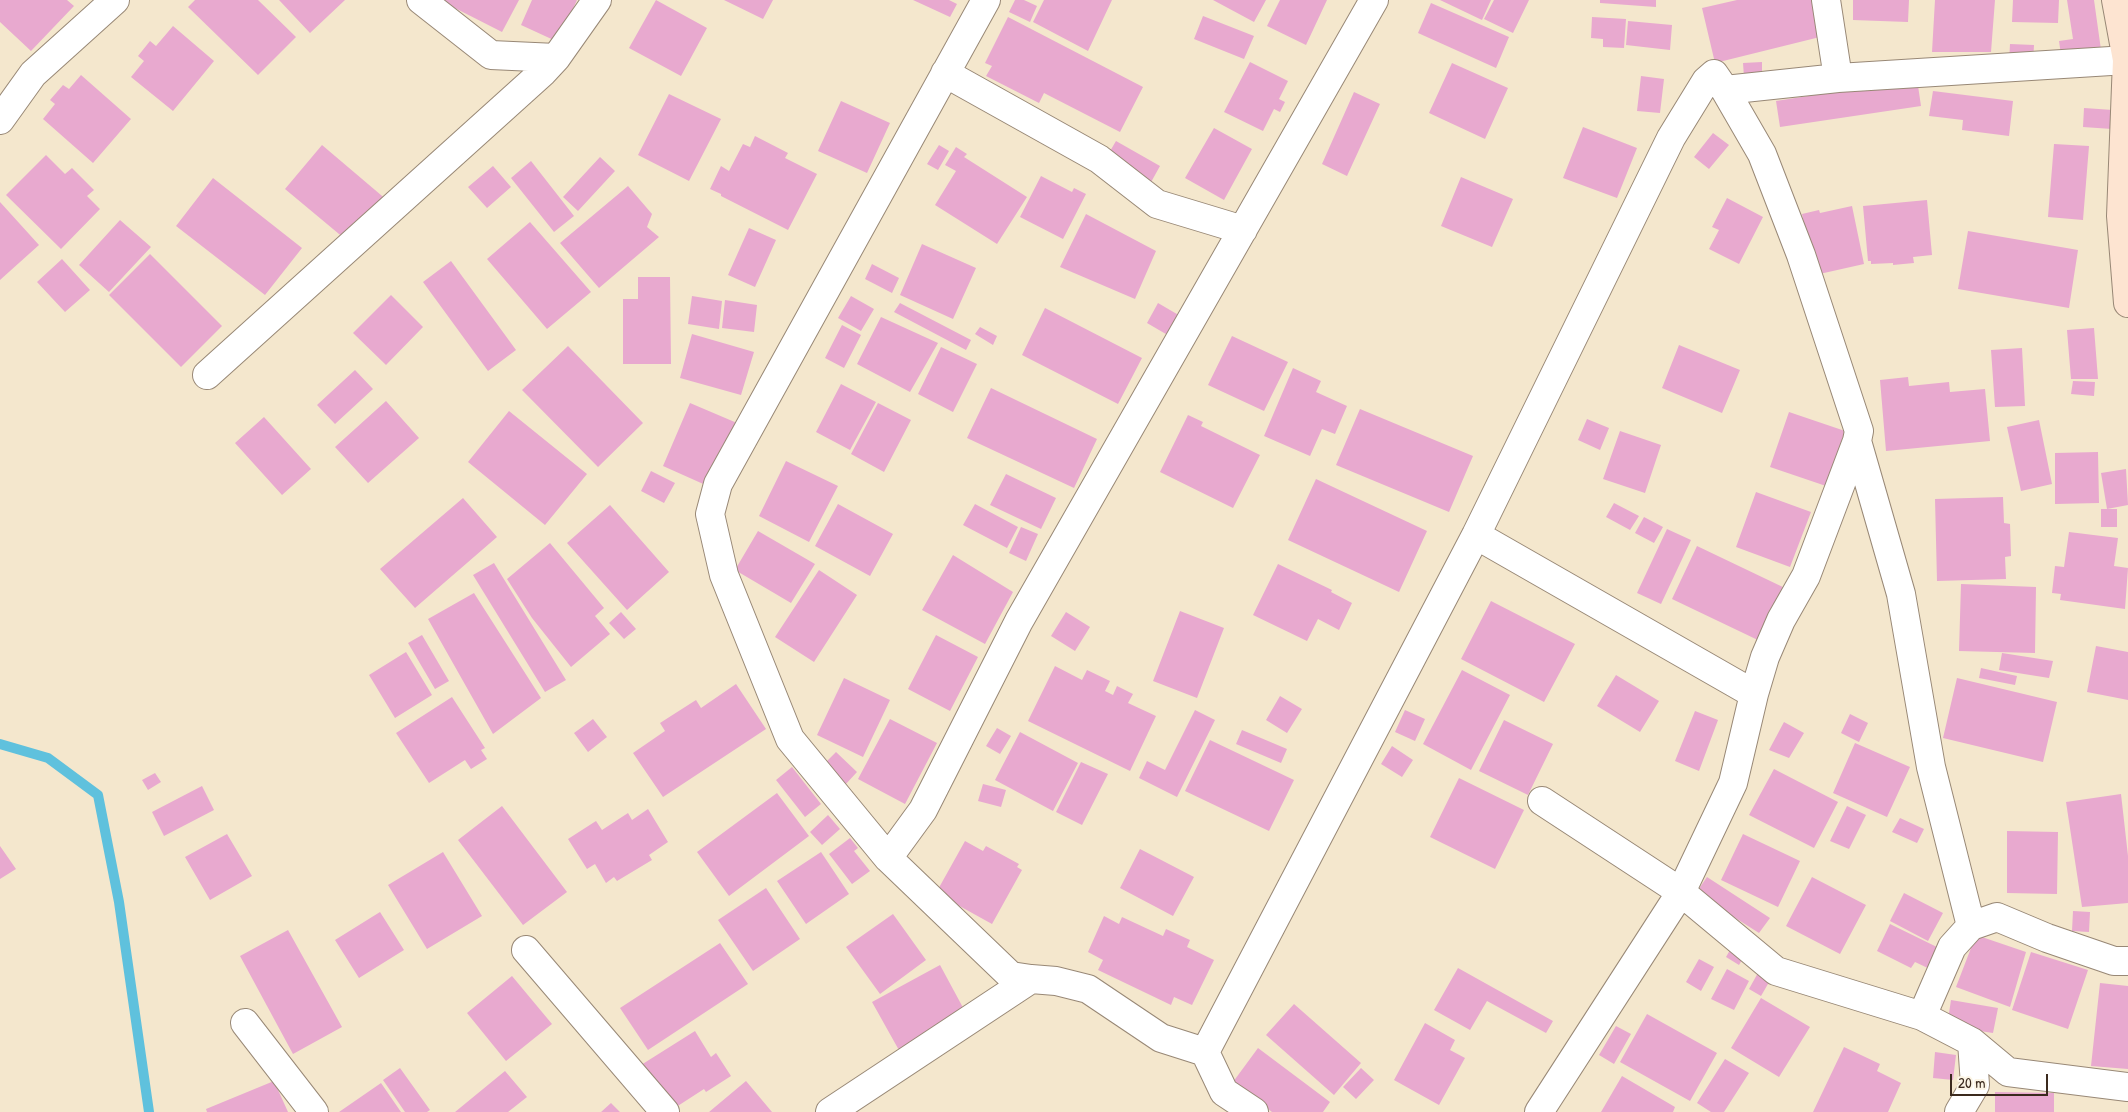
<!DOCTYPE html>
<html>
<head>
<meta charset="utf-8">
<style>
  body { margin:0 }
  #map { position:relative; width:2128px; height:1112px; overflow:hidden; background:#f4e7cd; font-family:"Patrick Hand",sans-serif }
  canvas { display:block }
  .scale { position:absolute; left:1950px; top:1074px; width:98px; height:22px; box-sizing:border-box; border:2px solid #3b2a1e; border-top:0; padding-left:6px; font-size:15px; line-height:18px; white-space:nowrap; color:#3b2a1e; -webkit-text-stroke:4px #fcf5e5; paint-order:stroke }
</style>
</head>
<body>
<div id="map">
<canvas width="2128" height="1112"></canvas>
<div class="scale">20 m</div>
</div>
<script>
const ctx = document.querySelector('canvas').getContext('2d');
ctx.lineJoin = 'round';
function trace(path, color, width, dash) {
  ctx.strokeStyle = color;
  ctx.lineWidth = width;
  ctx.lineCap = dash ? 'butt' : 'round';
  ctx.setLineDash(dash || []);
  ctx.stroke(path);
}
function fillPath(path, color) {
  ctx.fillStyle = color;
  ctx.fill(path, 'evenodd');
}
trace(new Path2D(`
  M0 744 48 758 98 795 119 902 149 1112`), '#5fc1dd', 10);
fillPath(new Path2D(`
  M0 0H67L74 6 31 51 0 22Z
  M195 0H258L296 37 258 75 188 7Z
  M279 0H345L310 33Z
  M444 0H519L502 32 443 2Z
  M532 0H577L558 42 521 25Z
  M656 0 707 28 681 76 629 48Z
  M724 0H773L763 19Z
  M913 0H949L957 4 950 17Z
  M1015 0H1024L1037 6 1030 22 1009 12Z
  M1044 0H1112L1088 51 1033 22Z
  M1213 0H1266L1254 22Z
  M1280 0H1327L1306 45 1267 26Z
  M1440 0H1491L1482 20Z
  M1494 0H1529L1513 33 1484 19Z
  M1600 0H1656V7L1600 3Z
  M1737 0H1821L1828 35 1715 63 1702 8Z
  M1853 0H1909L1908 22 1853 20Z
  M1935 0H1995L1991 52H1932Z
  M2013 0H2059L2058 23 2012 22Z
  M2067 0H2094L2102 57 2062 62 2059 41 2073 39Z
  M1431 3 1509 37 1496 68 1418 33Z
  M1203 16 1254 36 1244 59 1194 39Z
  M1008 17 1143 87 1120 132 1044 93 1039 103 986 76 992 66 985 63Z
  M1592 17 1626 19 1624 48 1603 47V39L1591 38Z
  M1628 21 1672 25 1670 50 1626 45Z
  M173 26 214 61 173 111 131 77 144 61 138 56 150 41 156 46Z
  M2010 44 2034 45 2033 64 2009 63Z
  M1250 62 1288 81 1279 99 1285 102 1280 112 1274 109 1263 131 1224 112Z
  M1762 62V77H1744L1743 63Z
  M1452 63 1508 88 1485 139 1429 113Z
  M81 75 131 119 93 163 43 119 55 104 50 100 63 85 69 89Z
  M1641 76 1664 79 1660 113 1637 111Z
  M1917 79 1921 106 1780 127 1776 101Z
  M1933 91 2013 101 2009 136 1962 130 1963 120 1929 116Z
  M1354 92 1380 104 1347 176 1322 164Z
  M669 94 721 119 689 181 638 155Z
  M841 101 890 123 867 173 818 151Z
  M2084 108 2113 110 2112 129 2083 127Z
  M1583 127 1637 148 1617 198 1563 178Z
  M1214 128 1252 149 1224 200 1185 178Z
  M1713 133 1729 145 1709 169 1694 157Z
  M755 136 788 153 785 158 817 174 788 230 721 196V194L710 189 721 166 729 171 743 144 750 147Z
  M1116 141 1160 166 1150 184 1106 158Z
  M2054 144 2089 146 2083 220 2048 217Z
  M322 145 388 201 351 244 285 189Z
  M939 145 949 151 938 170 927 164Z
  M956 147 967 154 964 157 1027 197 997 244 935 205 956 171 945 165Z
  M46 155 65 174 72 168 94 190 87 196 100 209 61 249 6 195Z
  M600 157 615 171 578 211 563 197Z
  M531 161 574 216 554 232 511 178Z
  M493 166 511 187 487 208 468 187Z
  M1041 176 1072 192 1074 188 1086 194 1063 239 1020 217Z
  M1461 177 1513 199 1492 247 1441 226Z
  M213 178 302 248 265 295 176 226Z
  M628 186 652 214 647 227 659 237 599 288 560 243Z
  M1727 198 1763 217 1739 264 1709 249 1719 230 1712 227Z
  M1927 200 1932 255 1913 257 1914 263 1893 265V263L1871 264V261H1868L1863 206Z
  M0 202 39 245 0 280Z
  M1852 206 1864 264 1815 275 1802 214 1819 210 1820 213Z
  M1086 214 1156 251 1135 299 1060 267Z
  M120 220 151 247 109 292 79 265Z
  M530 222 591 292 547 329 487 259Z
  M749 228 776 240 755 287 728 275Z
  M1968 231 2078 250 2069 308 1958 289Z
  M922 244 976 268 953 319 900 295Z
  M150 254 222 326 181 367 109 295Z
  M62 259 90 290 65 312 37 282Z
  M451 261 516 350 488 371 423 282Z
  M872 264 899 278 892 293 865 279Z
  M638 277H670L671 364H623V299H638Z
  M391 295 423 327 386 365 353 333Z
  M692 296 722 301 719 329 688 324Z
  M851 296 874 309 861 331 838 318Z
  M725 300 757 305 754 332 722 328Z
  M900 303 971 340 966 350 894 312Z
  M1158 303 1182 317 1171 337 1147 323Z
  M1045 308 1142 358 1118 404 1022 355Z
  M881 317 938 343 910 392 857 364Z
  M842 325 861 335 844 368 825 358Z
  M980 327 997 336 993 345 975 334Z
  M2094 328 2098 379H2071L2067 330Z
  M692 334 754 352 741 395 680 378Z
  M1232 336 1288 362 1264 411 1208 385Z
  M1679 345 1740 370 1722 413 1662 388Z
  M568 346 643 423 598 467 522 390Z
  M941 347 977 364 953 412 918 394Z
  M2022 348 2025 406 1995 407 1991 350Z
  M1293 368 1321 381 1316 392 1347 406 1335 434 1322 429 1310 456 1264 436Z
  M355 370 373 389 335 424 317 405Z
  M1908 377 1909 386 1949 382 1950 392 1985 389 1990 441 1886 451 1880 380Z
  M2073 381 2095 382 2094 396 2071 394Z
  M841 384 876 402 850 450 816 432Z
  M991 388 1097 439 1074 488 967 438Z
  M386 401 419 438 368 483 335 447Z
  M690 403 737 423 710 487 663 466Z
  M878 403 911 420 884 472 851 454Z
  M1360 409 1473 456 1449 512 1336 465Z
  M509 411 587 474 545 525 468 462Z
  M1789 412 1845 431 1826 486 1770 467Z
  M1188 415 1203 422 1201 426 1260 455 1233 508 1160 472Z
  M264 417 311 469 282 495 235 443Z
  M1587 419 1609 428 1600 450 1578 440Z
  M2039 420 2052 484 2021 491 2007 427Z
  M1620 431 1661 445 1645 493 1603 479Z
  M2098 452 2099 503 2055 504V453Z
  M786 461 838 486 809 542 759 516Z
  M2126 469 2128 505 2107 509 2101 473Z
  M651 471 675 483 664 503 641 491Z
  M1006 474 1056 498 1041 529 990 505Z
  M1316 479 1427 531 1399 592 1288 540Z
  M1756 492 1811 512 1790 567 1736 547Z
  M2003 497 2004 523 2010 524 2011 556 2005 557 2006 579 1937 581 1935 499Z
  M463 498 497 537 415 608 380 569Z
  M1614 503 1639 516 1630 530 1606 517Z
  M838 504 893 534 870 576 815 546Z
  M975 504 1018 527 1007 548 963 525Z
  M610 505 669 572 627 610 567 543Z
  M2101 509H2117V527H2101Z
  M1644 517 1663 527 1654 543 1635 533Z
  M1021 527 1038 534 1026 561 1009 553Z
  M1667 529 1691 540 1661 604 1637 593Z
  M758 531 815 564 791 603 735 570Z
  M2069 532 2118 538 2114 566 2128 568 2125 609 2060 600 2061 594 2052 593 2055 566 2064 567Z
  M550 543 604 608 595 616 610 634 571 667 532 618 507 579Z
  M1697 546 1787 589 1762 642 1672 599Z
  M953 555 1013 592 985 644 922 610Z
  M494 563 566 680 545 692 473 575Z
  M1278 564 1332 590 1331 592 1352 603 1339 630 1318 619 1307 641 1253 615Z
  M819 570 857 595 814 662 775 637Z
  M1961 584 2036 587 2035 653 1959 651Z
  M474 593 541 698 493 734 428 619Z
  M1491 601 1575 644 1544 702 1461 659Z
  M1180 611 1224 628 1197 698 1153 681Z
  M621 612 636 629 624 639 609 623Z
  M1066 612 1090 627 1075 651 1051 636Z
  M422 635 449 681 435 689 408 643Z
  M936 635 978 657 950 711 908 689Z
  M2096 646 2128 652V700L2087 692Z
  M406 652 432 695 395 718 369 675Z
  M2002 653 2053 661 2049 678 1999 670Z
  M1055 666 1082 680 1087 670 1110 681 1105 691 1113 695 1117 686 1133 694 1128 703 1156 716 1130 771 1028 721Z
  M1981 668 2017 676 2015 685 1979 678Z
  M1462 670 1510 695 1471 770 1423 744Z
  M1616 675 1659 701 1640 732 1597 706Z
  M844 678 890 700 863 757 817 735Z
  M1957 678 2057 702 2043 762 1943 738Z
  M736 684 766 729 663 797 633 753 665 731 660 723 696 700 701 708Z
  M1280 696 1302 709 1287 733 1266 720Z
  M452 697 485 748 481 750 487 759 471 769 465 760 429 783 396 733Z
  M1195 710 1215 720 1177 797 1139 778 1147 761 1165 770Z
  M1405 710 1425 719 1415 741 1395 732Z
  M1695 711 1718 720 1699 771 1675 761Z
  M1850 714 1868 723 1859 742 1841 733Z
  M593 719 607 737 588 752 574 733Z
  M890 719 937 743 905 804 858 779Z
  M1504 720 1553 744 1528 795 1479 771Z
  M1784 722 1804 733 1789 758 1769 750Z
  M997 728 1011 736 1000 754 986 746Z
  M1242 730 1287 749 1281 763 1236 744Z
  M1020 732 1078 763 1053 811 995 780Z
  M1210 740 1294 780 1269 831 1185 791Z
  M1855 743 1910 767 1887 817 1833 793Z
  M1392 746 1413 760 1402 777 1381 764Z
  M836 752 857 772 845 785 824 764Z
  M1081 762 1108 774 1082 825 1056 812Z
  M792 767 821 804 805 817 776 780Z
  M1774 769 1838 802 1814 848 1749 815Z
  M155 773 161 782 148 790 142 780Z
  M1459 778 1524 810 1495 869 1430 837Z
  M983 784 1006 790 1001 807 978 801Z
  M202 786 214 810 164 836 152 812Z
  M777 793 809 836 729 896 697 852Z
  M2121 794 2128 856V903L2082 907 2066 802Z
  M502 806 567 892 523 925 458 840Z
  M1847 806 1866 815 1849 849 1830 841Z
  M648 809 668 842 649 855 652 860 617 881 614 877 606 883 595 864 587 869 568 839 596 821 602 830 628 813 632 820Z
  M828 815 840 829 822 845 810 832Z
  M1900 818 1924 829 1917 843 1892 832Z
  M2007 831 2058 832 2057 894 2007 893Z
  M227 834 252 876 210 900 185 857Z
  M1743 834 1800 861 1778 907 1721 880Z
  M850 838 858 848 854 851 870 871 852 884 829 854Z
  M965 841 983 851 986 846 1019 864 1017 867 1022 870 992 924 936 893Z
  M0 846 16 869 0 879Z
  M1140 849 1194 877 1173 916 1120 888Z
  M443 852 482 916 427 949 388 885Z
  M821 852 849 894 806 924 777 881Z
  M1707 877 1770 918 1759 933 1696 893Z
  M1812 877 1866 905 1840 954 1786 926Z
  M766 888 800 939 753 971 718 920Z
  M1904 893 1943 913 1928 941 1890 921Z
  M2073 911 2090 912 2089 932 2072 931Z
  M380 912 404 950 359 978 335 940Z
  M893 914 926 960 880 994 846 947Z
  M1104 916 1119 924 1122 917 1163 936 1166 929 1190 940 1187 947 1214 960 1192 1005 1174 997 1171 1005 1098 970 1103 960 1088 952Z
  M1890 924 1943 950 1932 970 1915 962 1911 968 1877 951Z
  M288 930 342 1027 293 1054 240 956Z
  M1976 935 2026 952 2010 1007 1956 987Z
  M720 943 748 984 648 1050 620 1008Z
  M1730 950 1743 958 1739 965 1726 957Z
  M2031 952 2088 970 2068 1029 2012 1010Z
  M1699 959 1714 967 1701 991 1686 982Z
  M940 965 967 1015 900 1052 872 1002Z
  M1458 968 1553 1021 1546 1033 1487 1001 1470 1030 1434 1010Z
  M1727 969 1749 981 1734 1010 1711 999Z
  M1759 971 1772 977 1761 996 1749 989Z
  M512 976 552 1024 506 1061 467 1013Z
  M2100 983 2128 986V1069L2091 1066Z
  M1761 998 1810 1027 1779 1077 1731 1048Z
  M1951 1000 1998 1008 1993 1033 1947 1026Z
  M1294 1004 1361 1063 1334 1095 1266 1035Z
  M1647 1014 1717 1053 1690 1101 1620 1062Z
  M1425 1023 1455 1040 1450 1050 1465 1058 1439 1105 1394 1080Z
  M1616 1026 1631 1034 1614 1064 1599 1055Z
  M695 1031 711 1057 716 1053 731 1076 706 1092 704 1089 670 1111 641 1065Z
  M1844 1047 1880 1064 1877 1071 1901 1083 1888 1112H1813Z
  M1258 1048 1330 1102 1323 1112H1272L1233 1082Z
  M1935 1052 1956 1055 1953 1080 1933 1078Z
  M1725 1059 1749 1073 1724 1112H1711L1697 1103Z
  M400 1068 430 1110 427 1112H405L383 1080Z
  M1361 1068 1374 1080 1356 1099 1343 1087Z
  M505 1071 527 1097 508 1112H455Z
  M1622 1076 1675 1107 1673 1112H1601Z
  M274 1081 288 1112H207L206 1109Z
  M746 1081 772 1112H709Z
  M381 1083 401 1112H339Z
  M1995 1092 2054 1093V1112H1995Z
  M611 1103 620 1112H601Z`), '#e8a9cf');
const street = new Path2D(`
  M421 0 491 55 556 58
  M986 0 718 484 710 514 724 575 790 739 888 858 1011 976 1031 979 1056 981 1088 989 1161 1038 1205 1052 1224 1092 1254 1112
  M1826 0 1838 78
  M945 73 1099 159 1157 204 1243 230
  M0 120 33 74 115 0
  M207 375 543 72 556 58 597 0
  M1857 441 1901 594 1931 767 1971 926
  M1476 535 1754 694
  M1542 801 1681 892 1776 971 1922 1016 1972 1042 2008 1072 2128 1087
  M888 858 923 810 1019 621 1374 0
  M526 950 665 1112
  M1922 1016 1952 947 1971 926 1997 917 2047 938 2114 961H2128
  M245 1023 314 1112
  M1205 1052 1476 535 1671 138 1706 81 1714 74 1725 90 1838 78 2127 60
  M830 1112 1031 979
  M1539 1112 1681 892 1733 783 1754 694 1765 657 1781 620 1806 576 1857 441 1859 431 1801 255 1762 154 1725 90
  M1959 1112 1975 1085 1972 1042`);
const secondary = new Path2D(`
  M2116 0 2127 60 2121 216 2128 303`);
trace(street, '#988876', 30);
trace(secondary, '#988876', 30);
trace(street, '#fff', 28);
trace(secondary, '#fde4d1', 28);
</script>
</body>
</html>
